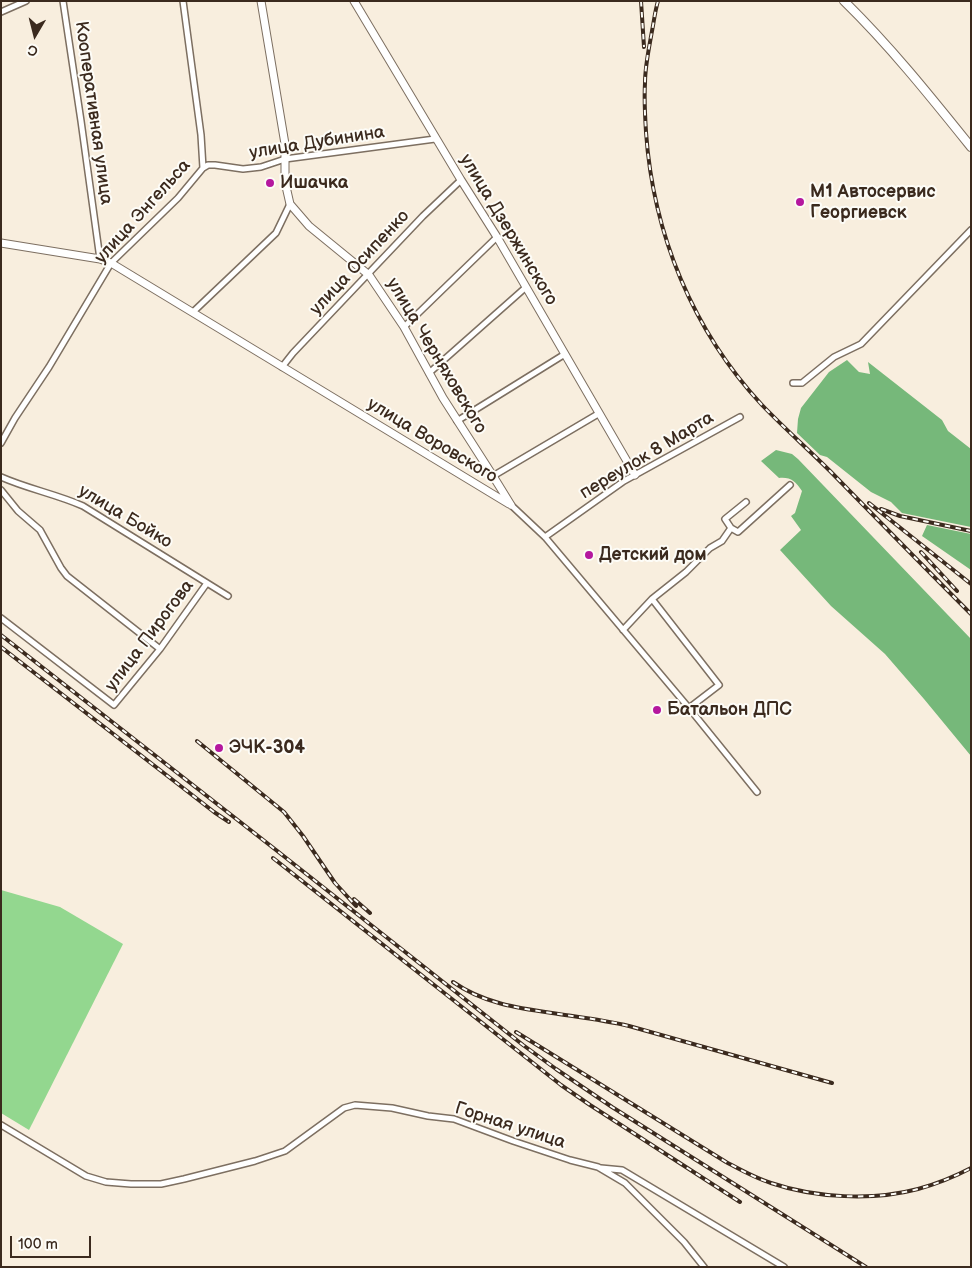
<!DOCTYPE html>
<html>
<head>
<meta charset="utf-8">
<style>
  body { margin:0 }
  #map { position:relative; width:972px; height:1268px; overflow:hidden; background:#f8eede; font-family:"Balsamiq Sans",sans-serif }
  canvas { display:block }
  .frame { position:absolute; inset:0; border:2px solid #3b2a1e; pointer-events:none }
  .north { position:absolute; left:10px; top:10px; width:50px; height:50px; -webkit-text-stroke:4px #fdfcf7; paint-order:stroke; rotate:188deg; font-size:14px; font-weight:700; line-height:20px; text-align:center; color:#3b2a1e }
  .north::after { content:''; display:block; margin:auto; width:18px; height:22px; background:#3b2a1e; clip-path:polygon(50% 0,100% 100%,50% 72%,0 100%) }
  .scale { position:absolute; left:10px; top:1236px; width:81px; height:22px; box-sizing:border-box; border:2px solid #3b2a1e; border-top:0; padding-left:6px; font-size:15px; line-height:18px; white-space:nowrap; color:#3b2a1e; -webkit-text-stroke:4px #fdfcf7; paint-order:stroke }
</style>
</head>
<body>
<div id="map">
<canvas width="972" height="1268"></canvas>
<div class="frame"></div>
<div class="north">С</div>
<div class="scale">100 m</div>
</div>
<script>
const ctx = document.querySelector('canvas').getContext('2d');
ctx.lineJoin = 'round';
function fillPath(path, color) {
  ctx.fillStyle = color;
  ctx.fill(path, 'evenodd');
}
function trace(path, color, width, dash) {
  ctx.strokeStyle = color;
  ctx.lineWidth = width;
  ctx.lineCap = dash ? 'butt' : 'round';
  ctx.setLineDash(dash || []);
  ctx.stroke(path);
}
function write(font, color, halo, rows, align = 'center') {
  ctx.font = font + ' "Balsamiq Sans",sans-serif';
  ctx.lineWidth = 4;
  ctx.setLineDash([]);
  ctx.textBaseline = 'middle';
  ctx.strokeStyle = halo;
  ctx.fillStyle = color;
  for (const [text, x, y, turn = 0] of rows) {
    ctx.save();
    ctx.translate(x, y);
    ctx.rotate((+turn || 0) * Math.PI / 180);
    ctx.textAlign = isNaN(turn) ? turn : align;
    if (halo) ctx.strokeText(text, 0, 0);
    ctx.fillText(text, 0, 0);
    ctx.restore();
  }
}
fillPath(new Path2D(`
  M1 890 60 907 123 944 29 1130 1 1113Z`), '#93d78f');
fillPath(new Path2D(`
  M847 360 859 372 870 374 868 362 942 420 948 431 971 449V464L970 467 971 468V527L902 513 891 502 871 492 827 457 820 455 797 433 798 419 801 408 829 372Z
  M776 450 792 454 798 459 971 639V756L924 699 885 654 831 606 780 550 801 530 791 516 795 513 802 491C795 481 791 477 779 478L761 461Z
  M927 525 971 534V570L922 536Z`), '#76b87a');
const street = new Path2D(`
  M63 1 81 121 100 259
  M1 12 26 1
  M203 168 208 165H215L243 169 261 167 285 159 435 139
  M193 312 276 233 290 204
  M404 327 497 237
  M282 367 293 353 423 216 461 180
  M429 373 525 288
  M793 383H802L834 357 861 344 971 230
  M457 421 565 354
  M1 443 15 418 49 367 111 263 178 198 203 168 201 135 183 1
  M493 476 598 414
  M1 477C28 489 56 494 83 506L228 596
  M1 490 18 511 40 530 61 568 67 576 160 649
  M511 505 545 537 689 708 757 792
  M731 528 725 519 746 502
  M545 537 624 481 740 417
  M652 599 719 685 689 708
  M1 618 114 705 160 649 207 583
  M623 630 652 599 686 572 710 548 722 541 731 528 738 532 790 485
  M1 1125 86 1176 106 1182 131 1184H161L184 1179 255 1161 285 1151 344 1108 355 1105 392 1108 428 1116 454 1119 513 1141 570 1160 598 1167 625 1183 684 1242 704 1267
  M601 1168 622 1170 784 1267`);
const secondary = new Path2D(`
  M261 1 285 144V182L290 204 309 226 369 275 404 327 443 398 493 476 511 505
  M354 1 461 180 497 237 635 475
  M1 243 100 259 111 263 509 504`);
const primary = new Path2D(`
  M844 1C890 46 930 96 971 147`);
trace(street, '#7d6f61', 8);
trace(secondary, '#7d6f61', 9);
trace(primary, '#7d6f61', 10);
trace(street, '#fff', 5);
trace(secondary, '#fff', 7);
trace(primary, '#fff', 8);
const rail = new Path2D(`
  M641 1 644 47
  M658 1C655 11 654 21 652 31 649 48 645 66 645 83 644 99 645 116 646 132 653 234 693 331 762 405 784 428 808 449 830 471 877 519 924 567 971 614
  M869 503 971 584
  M881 509 900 516 971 531
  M921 552 957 591
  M1 635 276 850 523 1045 556 1069 612 1107 866 1267
  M1 647 187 791 214 812 229 822
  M197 741 284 812 303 836 335 883 356 906
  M273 858 561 1085 590 1105 740 1202
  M354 899 370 913
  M453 982C483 1003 517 1008 552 1013 578 1017 604 1020 629 1026L832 1083
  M516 1032 726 1162C741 1170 755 1178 771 1183 815 1198 873 1201 918 1189 936 1184 954 1177 971 1168`);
trace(rail, '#3b2a1e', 4);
trace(rail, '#fdfcf7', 2, [5.5]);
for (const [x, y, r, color] of [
  [270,183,5,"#b5179e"],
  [800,202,5,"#b5179e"],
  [589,555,5,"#b5179e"],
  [657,710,5,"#b5179e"],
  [219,748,5,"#b5179e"]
]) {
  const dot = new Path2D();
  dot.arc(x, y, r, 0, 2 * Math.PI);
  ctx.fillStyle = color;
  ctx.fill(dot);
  trace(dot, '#fdfcf7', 2);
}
write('18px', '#3b2a1e', '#fdfcf7', [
  ["Кооперативная улица",93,113,82],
  ["улица Дубинина",317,143,-9],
  ["улица Энгельса",143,212,-48],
  ["улица Дзержинского",508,230,59],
  ["улица Осипенко",360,263,-47],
  ["улица Черняховского",436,356,59],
  ["улица Воровского",432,441,31],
  ["переулок 8 Марта",647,456,-31],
  ["улица Бойко",125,517,31],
  ["улица Пирогова",150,636,-53],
  ["Горная улица",510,1126,18]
]);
write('bold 18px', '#3b2a1e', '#fdfcf7', [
  ["Ишачка",280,183],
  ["М1 Автосервис",810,192],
  ["Георгиевск",810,213],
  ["Детский дом",599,555],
  ["Батальон ДПС",667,710],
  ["ЭЧК-304",229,748]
], 'left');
</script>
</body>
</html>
